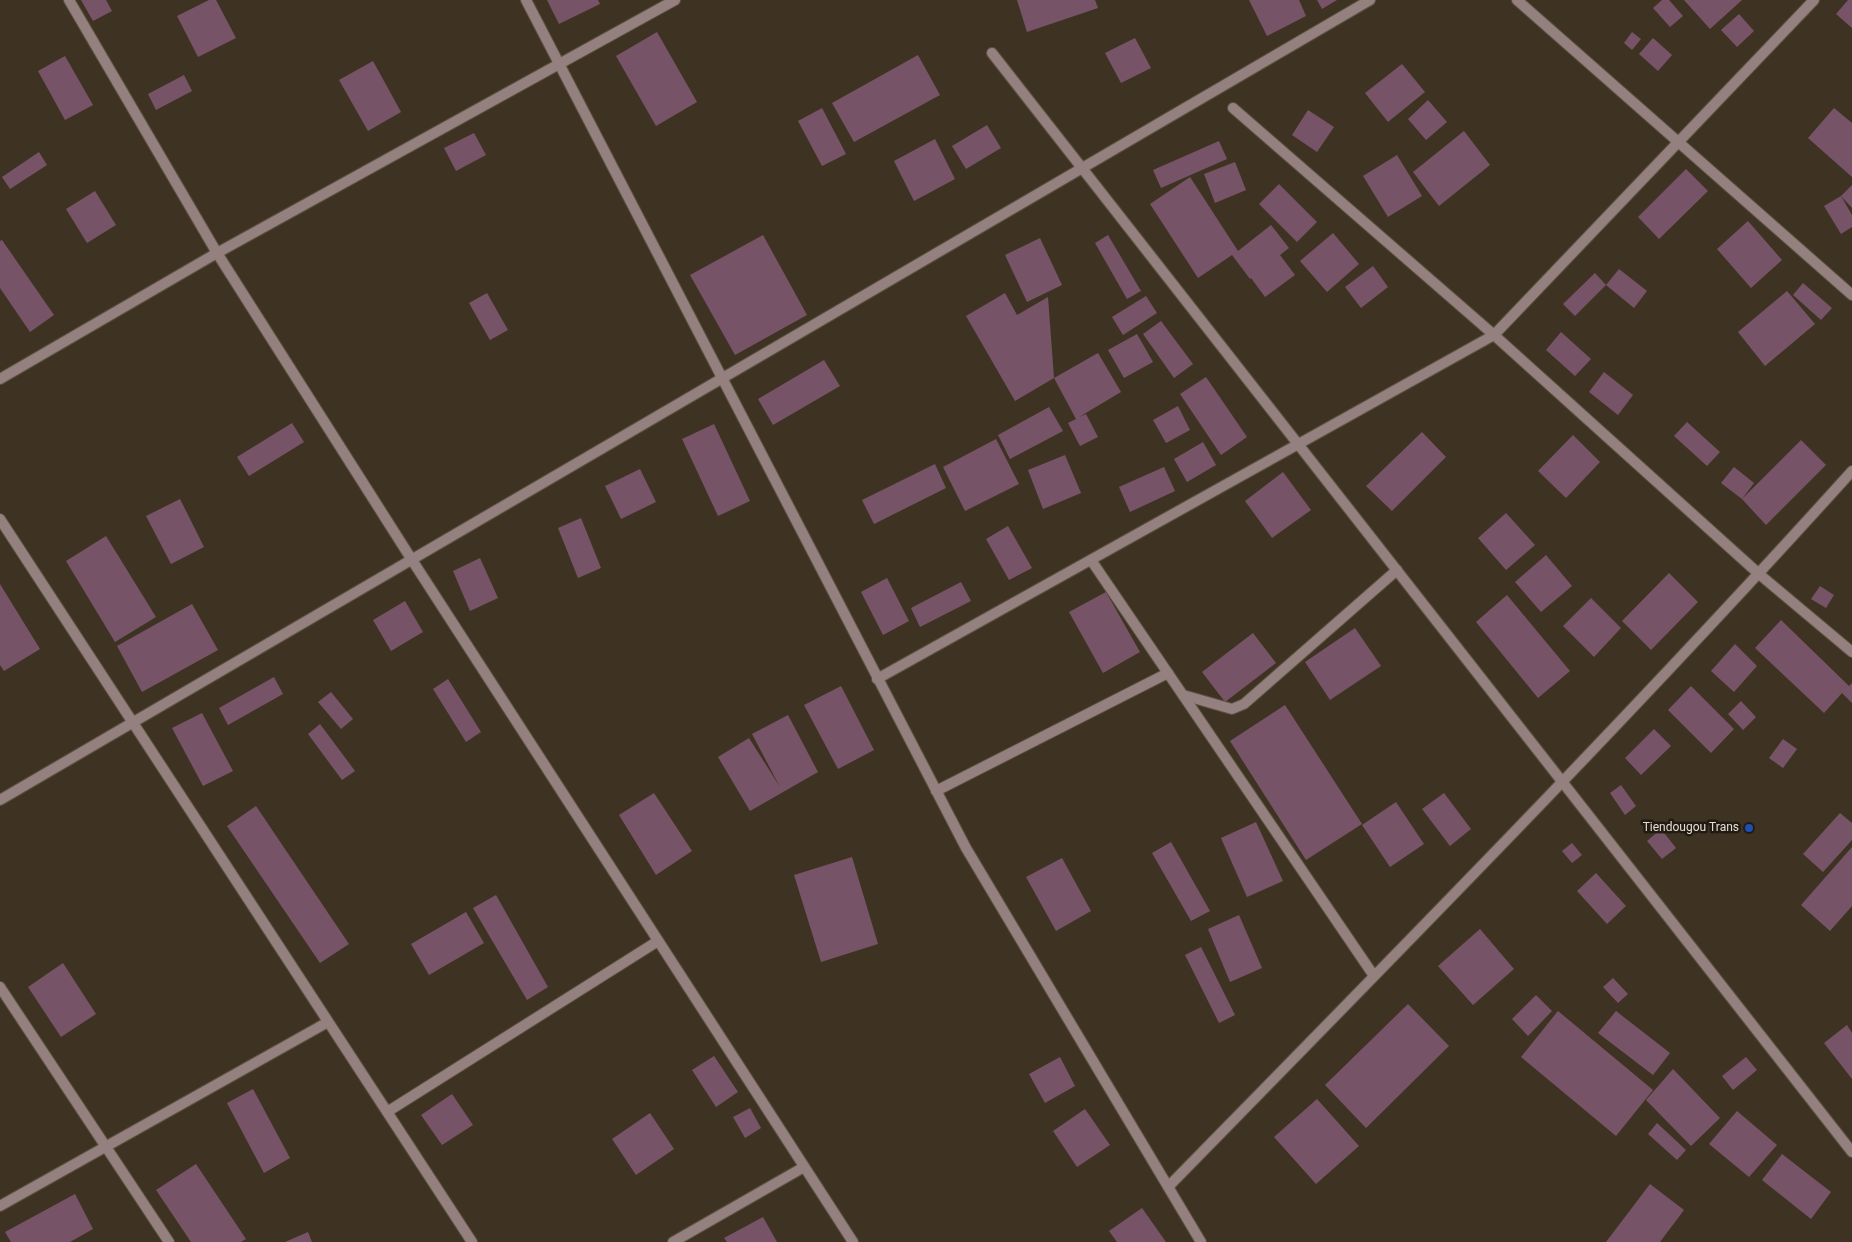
<!DOCTYPE html>
<html>
<head>
<meta charset="utf-8">
<style>
  body { margin:0 }
  canvas { display:block; background:#3e3322 }
</style>
</head>
<body>
<canvas width="1852" height="1242"></canvas>
<script>
const ctx = document.querySelector('canvas').getContext('2d');
ctx.lineJoin = 'round';
function fillPath(path, color) {
  ctx.fillStyle = color;
  ctx.fill(path, 'evenodd');
}
function trace(path, color, width, dash) {
  ctx.strokeStyle = color;
  ctx.lineWidth = width;
  ctx.lineCap = dash ? 'butt' : 'round';
  ctx.setLineDash(dash || []);
  ctx.stroke(path);
}
function write(font, color, halo, rows, align = 'center') {
  ctx.font = font + ' Roboto,sans-serif';
  ctx.lineWidth = 5;
  ctx.setLineDash([]);
  ctx.textBaseline = 'middle';
  ctx.strokeStyle = halo;
  ctx.fillStyle = color;
  for (const [text, x, y, turn = 0] of rows) {
    ctx.save();
    ctx.translate(x, y);
    ctx.rotate((+turn || 0) * Math.PI / 180);
    ctx.textAlign = isNaN(turn) ? turn : align;
    if (halo) ctx.strokeText(text, 0, 0);
    ctx.fillText(text, 0, 0);
    ctx.restore();
  }
}
fillPath(new Path2D(`
  M81 0H106L112 11 93 21Z
  M209 0H216L236 38 198 57 177 16Z
  M547 0H598L600 4 559 24Z
  M1017 0H1095L1098 8 1027 32Z
  M1249 0H1299L1306 16 1267 36Z
  M1317 0H1337L1322 9Z
  M1662 0H1669L1683 16 1670 27 1653 8Z
  M1684 0H1742L1710 29Z
  M1848 0H1852V28L1836 14Z
  M1739 14 1754 31 1737 47 1721 30Z
  M657 32 697 102 656 126 616 56Z
  M1632 32 1641 39 1632 50 1624 43Z
  M1135 38 1151 68 1121 83 1105 53Z
  M1653 38 1672 55 1658 71 1639 54Z
  M918 55 940 95 854 142 832 103Z
  M65 56 93 105 65 120 38 71Z
  M373 61 401 112 368 131 339 80Z
  M1402 64 1425 92 1388 122 1365 93Z
  M184 75 192 91 156 110 148 94Z
  M1428 100 1447 122 1426 140 1408 119Z
  M822 108 846 154 822 166 798 121Z
  M1834 108 1852 123V177L1808 138Z
  M1308 110 1334 127 1317 152 1292 135Z
  M987 125 1001 148 966 169 952 146Z
  M1464 131 1490 165 1439 206 1413 172Z
  M474 133 486 155 456 171 444 148Z
  M935 139 955 179 914 201 894 161Z
  M1219 141 1227 159 1161 188 1153 170Z
  M39 152 47 165 10 189 2 177Z
  M1397 155 1422 196 1388 217 1363 176Z
  M1235 162 1246 190 1215 203 1204 174Z
  M1686 169 1708 191 1659 239 1638 217Z
  M1190 177 1238 251 1271 225 1289 248 1280 255 1295 275 1265 297 1251 278 1250 279 1232 255 1198 278 1150 204Z
  M1279 184 1317 222 1297 242 1259 204Z
  M1852 185V208L1841 196Z
  M95 191 116 225 87 243 66 209Z
  M1841 196 1852 215V227L1841 234 1824 206Z
  M1748 221 1782 260 1751 288 1717 249Z
  M1333 233 1359 264 1327 292 1300 261Z
  M763 235 807 315 735 355 690 275Z
  M1108 235 1141 291 1127 299 1095 243Z
  M1040 238 1062 285 1027 302 1005 255Z
  M2 240 54 315 30 332 0 288V241Z
  M1373 266 1388 287 1361 308 1345 287Z
  M1619 269 1647 291 1634 308 1606 285Z
  M1595 273 1606 285 1575 316 1563 304Z
  M1803 283 1832 308 1821 320 1793 295Z
  M1787 291 1815 324 1765 366 1738 332Z
  M487 293 508 330 490 340 469 303Z
  M1005 293 1017 315 1048 297 1054 378 1015 401 966 316Z
  M1146 296 1157 313 1123 335 1112 317Z
  M1161 321 1193 364 1174 378 1143 334Z
  M1561 332 1591 359 1575 376 1546 350Z
  M1137 334 1153 362 1124 378 1108 350Z
  M1098 353 1121 392 1079 417 1086 414 1098 437 1080 446 1068 423 1076 419 1054 378Z
  M824 360 840 386 773 425 758 399Z
  M1604 372 1633 395 1618 415 1589 392Z
  M1206 377 1247 437 1221 455 1180 394Z
  M1178 406 1190 430 1166 443 1153 420Z
  M1049 407 1063 431 1010 459 998 435Z
  M1687 422 1720 452 1707 466 1674 436Z
  M292 423 304 442 249 476 237 457Z
  M714 424 750 501 718 516 682 439Z
  M1422 432 1446 457 1392 511 1366 486Z
  M1573 435 1600 462 1566 498 1538 471Z
  M996 439 1019 484 965 511 943 467Z
  M1801 440 1826 465 1766 525 1742 499Z
  M1203 442 1216 465 1187 482 1174 459Z
  M1065 455 1081 493 1043 509 1028 470Z
  M935 464 946 488 874 524 862 500Z
  M1164 467 1175 491 1130 512 1119 487Z
  M1734 467 1754 483 1742 499 1721 483Z
  M640 469 656 502 621 519 605 486Z
  M1283 472 1311 510 1272 538 1245 501Z
  M180 499 204 547 171 564 146 516Z
  M1506 513 1535 545 1506 570 1478 538Z
  M581 518 601 568 578 578 558 528Z
  M1008 526 1032 568 1009 580 986 539Z
  M106 536 156 617 115 642 66 561Z
  M1546 555 1572 586 1541 612 1515 582Z
  M480 558 498 598 470 611 453 571Z
  M1669 573 1698 602 1651 650 1622 621Z
  M887 578 909 621 883 635 861 592Z
  M961 582 971 601 920 627 911 608Z
  M0 584 40 649 4 671 0 665Z
  M1820 586 1834 595 1826 608 1811 599Z
  M1106 592 1140 652 1103 673 1069 612Z
  M1507 595 1570 671 1538 698 1476 622Z
  M1591 598 1621 628 1594 657 1563 626Z
  M405 601 423 632 391 651 373 620Z
  M192 604 218 650 142 692 117 646Z
  M1781 620 1849 686 1852 683V703L1842 693 1824 713 1755 648Z
  M1355 628 1381 666 1330 700 1305 662Z
  M1253 633 1276 663 1225 702 1202 672Z
  M1735 644 1757 666 1734 692 1711 671Z
  M274 677 283 694 228 725 219 708Z
  M448 679 481 732 466 742 433 689Z
  M841 686 874 750 838 769 804 705Z
  M1691 686 1734 729 1711 753 1668 710Z
  M331 692 353 719 341 729 318 702Z
  M1741 701 1756 717 1743 730 1728 714Z
  M1285 705 1362 824 1306 860 1230 741Z
  M202 713 233 771 203 786 172 728Z
  M788 715 818 772 750 811 718 757 749 738 780 787 752 734Z
  M320 724 355 771 342 780 308 734Z
  M1654 729 1671 746 1641 775 1625 758Z
  M1783 739 1797 749 1783 768 1769 758Z
  M1621 785 1636 806 1625 815 1610 793Z
  M654 793 692 851 656 875 619 815Z
  M1444 793 1471 829 1450 846 1422 809Z
  M1396 802 1424 844 1390 867 1362 825Z
  M256 806 349 944 320 963 227 826Z
  M1840 813 1852 823V840L1823 872 1803 854Z
  M1256 822 1283 881 1247 897 1221 838Z
  M1661 829 1676 848 1662 859 1647 841Z
  M1171 842 1210 911 1191 921 1152 853Z
  M1572 843 1582 855 1572 863 1562 851Z
  M1852 847V906L1830 931 1801 905Z
  M852 857 878 944 821 962 794 875Z
  M1062 858 1091 911 1056 931 1026 877Z
  M1596 873 1626 906 1607 924 1577 891Z
  M496 895 548 987 527 1000 473 908Z
  M466 912 484 943 429 975 411 944Z
  M1239 915 1262 968 1230 982 1208 929Z
  M1480 929 1514 969 1473 1005 1438 966Z
  M1201 947 1235 1015 1219 1023 1185 955Z
  M63 963 96 1014 61 1037 28 987Z
  M1613 978 1628 994 1618 1003 1603 987Z
  M1536 995 1552 1011 1528 1036 1512 1019Z
  M1408 1004 1449 1046 1366 1128 1325 1085Z
  M1558 1011 1653 1090 1616 1136 1521 1057Z
  M1616 1011 1670 1053 1653 1075 1598 1033Z
  M1847 1025 1852 1033V1079L1824 1043Z
  M714 1056 738 1092 716 1107 692 1070Z
  M1060 1057 1075 1086 1045 1103 1029 1074Z
  M1746 1057 1757 1070 1733 1090 1722 1076Z
  M1673 1069 1720 1118 1691 1146 1646 1100Z
  M253 1089 290 1158 264 1173 227 1103Z
  M452 1094 473 1125 442 1145 421 1115Z
  M1317 1099 1359 1146 1316 1184 1274 1137Z
  M750 1108 761 1128 745 1138 733 1117Z
  M1085 1109 1110 1145 1077 1167 1053 1131Z
  M1737 1111 1777 1145 1749 1177 1709 1144Z
  M650 1113 674 1149 636 1175 612 1139Z
  M1657 1123 1686 1150 1677 1160 1648 1134Z
  M1782 1154 1831 1192 1811 1219 1762 1180Z
  M196 1164 246 1239 241 1242H191L156 1190Z
  M1650 1184 1684 1210 1660 1242H1606Z
  M75 1194 93 1229 70 1242H11L5 1232Z
  M1142 1208 1166 1242H1117L1109 1231Z
  M763 1217 777 1242H727L724 1238Z
  M308 1232 312 1242H285Z`), '#775367');
const lane = new Path2D(`
  M69 0 217 253
  M1183 695 1232 709 1244 704 1397 570
  M936 791 1168 673`);
const street = new Path2D(`
  M526 0 966 848 1201 1242
  M1517 0 1852 295
  M992 53 1852 1152
  M1233 108 1494 335 1759 574 1852 652
  M217 253 412 560 853 1242
  M0 379 217 253 675 0
  M0 519 472 1242
  M1091 560 1374 976
  M877 679 1494 335 1814 0
  M0 800 1370 0
  M0 987 169 1242
  M387 1112 658 941
  M1168 1187C1399 951 1631 716 1852 471
  M0 1206 328 1022
  M673 1242 804 1167`);
trace(lane, '#5c5242', 12);
trace(street, '#5c5242', 12);
trace(lane, '#94807e', 10);
trace(street, '#94807e', 10);
for (const [x, y, r, color] of [
  [1749,828,5,"#1a4fb4"]
]) {
  const dot = new Path2D();
  dot.arc(x, y, r, 0, 2 * Math.PI);
  ctx.fillStyle = color;
  ctx.fill(dot);
  trace(dot, '#211b14', 2);
}
write('12px', '#e5ddd3', '#211b14', [
  ["Tiendougou Trans",1739,828]
], 'right');
</script>
</body>
</html>
